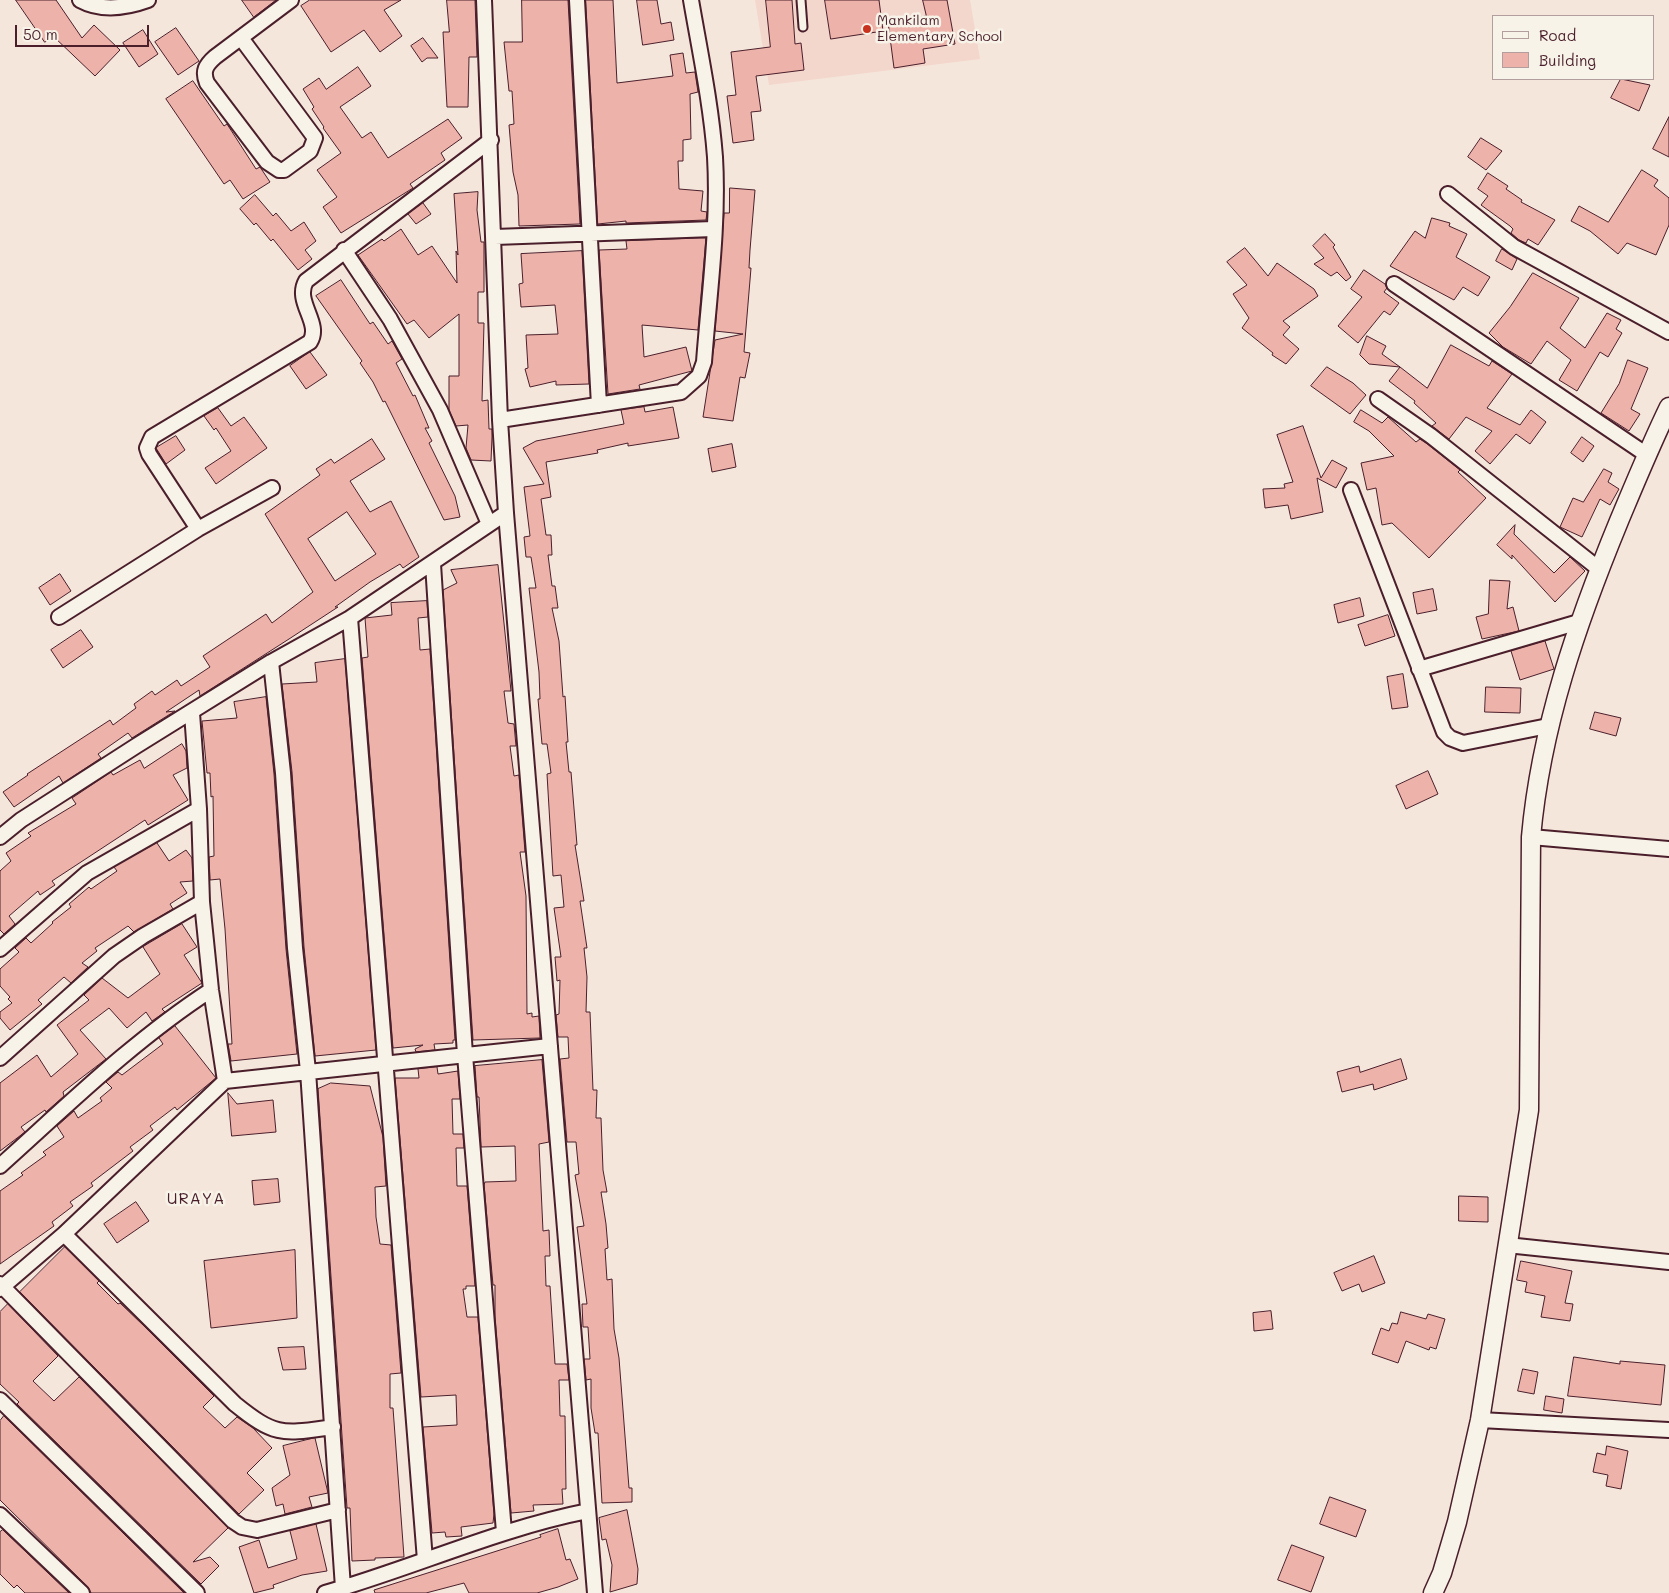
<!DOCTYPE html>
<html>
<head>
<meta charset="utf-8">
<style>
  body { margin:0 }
  #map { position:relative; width:1669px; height:1593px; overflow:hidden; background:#f5e6db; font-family:Mali,sans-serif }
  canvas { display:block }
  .legend { position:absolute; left:1492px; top:15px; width:162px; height:65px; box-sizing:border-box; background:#f7f3e8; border:1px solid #b29e9c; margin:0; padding:6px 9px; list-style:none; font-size:15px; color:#4a1f2b }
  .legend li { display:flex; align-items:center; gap:10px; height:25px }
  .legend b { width:25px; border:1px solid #b29e9c }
  .scale { position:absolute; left:15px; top:25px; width:134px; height:22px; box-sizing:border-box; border:2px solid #4a1f2b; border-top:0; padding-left:6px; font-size:15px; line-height:18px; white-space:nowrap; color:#4a1f2b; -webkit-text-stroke:4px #f7f3e8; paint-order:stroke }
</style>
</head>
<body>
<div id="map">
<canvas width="1669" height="1593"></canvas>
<ul class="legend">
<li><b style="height:6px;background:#f7f3e8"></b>Road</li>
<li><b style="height:14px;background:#edb2a9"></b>Building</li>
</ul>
<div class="scale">50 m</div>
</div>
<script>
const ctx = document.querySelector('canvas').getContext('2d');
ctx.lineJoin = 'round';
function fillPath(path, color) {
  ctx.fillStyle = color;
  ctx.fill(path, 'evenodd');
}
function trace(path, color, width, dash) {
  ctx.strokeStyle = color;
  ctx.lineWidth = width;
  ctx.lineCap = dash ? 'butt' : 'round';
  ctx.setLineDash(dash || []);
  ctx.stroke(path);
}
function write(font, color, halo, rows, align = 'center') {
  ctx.font = font + ' Mali,sans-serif';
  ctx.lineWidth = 5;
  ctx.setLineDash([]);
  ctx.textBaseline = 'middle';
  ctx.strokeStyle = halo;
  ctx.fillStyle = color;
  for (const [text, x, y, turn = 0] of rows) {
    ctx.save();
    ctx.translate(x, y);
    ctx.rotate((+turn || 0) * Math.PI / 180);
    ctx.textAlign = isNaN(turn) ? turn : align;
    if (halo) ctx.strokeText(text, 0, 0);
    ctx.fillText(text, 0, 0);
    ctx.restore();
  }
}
fillPath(new Path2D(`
  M755 0H970L980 59 769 85Z`), '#f3d6cc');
const building = new Path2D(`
  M16 0H56L82 38 94 25 120 50 95 76 53 36 45 42Z
  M242 0H276L254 17Z
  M310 0H401L384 10 402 36 380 52 364 30 331 52 301 6Z
  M447 0H475L477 57H469L468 107H447L443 32H449Z
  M522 0H568L580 224 519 226 518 195 513 172 509 125 514 124 512 91H509L504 42H522Z
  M586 0H613L617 83 673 76 670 55 683 53 686 73 695 72 698 92 690 94 691 139 683 140V161H678L679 189 703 191 701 211 707 212 706 220 626 223V221L598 224Z
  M637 0H657L661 24 671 22 674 40 643 45Z
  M766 0H792L795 44 801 43 804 70 756 76 761 111 751 112 754 140 733 143 727 96 736 95 731 52 770 47Z
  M825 0H879L883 31 831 39Z
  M923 0H947L955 44 923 49 925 63 894 68 888 22 926 16Z
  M176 28 199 61 178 75 155 42Z
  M143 30 158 54 139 67 123 43Z
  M423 38 438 58H427L422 62 411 46Z
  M358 67 371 86 340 107 362 138 371 132 388 158 448 119 462 138 441 153 445 160 410 184 413 188 341 233 323 207 337 197 317 170 341 153 323 128 324 127 312 109 314 107 303 89 319 78 326 89Z
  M1621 79 1650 85 1639 111 1611 98Z
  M193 81 224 126 227 124 256 169 260 167 270 182 243 199 230 180 224 184 166 99Z
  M1669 117V157L1653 149Z
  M1481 138 1502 151 1486 170 1468 157Z
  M1642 170 1658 180 1654 186 1669 198V225L1656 255 1627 243 1618 254 1590 231 1571 221 1579 206 1608 222Z
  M1488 173 1508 186 1506 189 1522 200 1521 202 1555 220 1538 245 1528 239 1526 243 1519 240 1511 233 1513 229 1510 226 1481 205 1488 196 1478 189Z
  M730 188 755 190 750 250 749 268H751L744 352 750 353 745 378 740 377 733 421 703 417 715 340 743 334 715 331 724 213H729Z
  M478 192 477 210 481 242H484V292H478V323H484L482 401 488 400 489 429H492V437L491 461 471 460 466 448 468 425 456 426 449 410V376H459V314L429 338 414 320 407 324 358 255 382 239 384 241 401 229 418 255 432 246 457 283 456 251 458 255 454 194Z
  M255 195 273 216 276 213 291 231 304 222 316 241 305 250 312 259 298 270 273 239 271 241 256 223 254 225 240 209Z
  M423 203 431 214 416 224 408 214Z
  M1432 218 1450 223 1449 226 1467 234 1456 257 1490 277 1478 296 1463 287 1454 300 1390 266 1415 231 1425 238Z
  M1325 234 1335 245 1333 247 1351 277 1346 281 1337 272 1331 276 1314 264 1324 258 1313 246Z
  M706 238 698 330 642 325 644 357 686 347 692 371 639 385 640 389 608 394 599 250 627 249 626 241Z
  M1245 248 1268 276 1277 263 1314 289 1318 296 1283 321 1290 327 1283 335 1299 349 1286 364 1272 355 1273 353 1242 328 1249 318 1233 294 1247 285 1227 262Z
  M1502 249 1517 259 1512 270 1496 261Z
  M582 251 589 384 556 385V381L530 387 525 369 528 368 526 335 558 334 555 305 521 307 519 284 523 283 521 254Z
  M1364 270 1385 284 1387 288 1384 292 1399 303 1390 315 1384 311 1358 343 1338 326 1362 297 1351 289Z
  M1533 273 1579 298 1560 328 1585 348 1607 313 1621 320 1616 329 1622 333 1608 357 1600 352 1577 391 1559 380 1571 360 1547 341 1531 364 1503 347 1489 333 1510 307Z
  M341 280 370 324 373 322 388 344 392 341 402 359 396 363 413 396 415 395 429 428H425L432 441 429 443 455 496 460 517 444 520 385 401 383 402 373 382 360 363 362 361 316 296Z
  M1367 336 1386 346 1382 354 1400 367 1369 364 1360 355Z
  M1451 345 1489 366 1492 361 1512 374 1487 408 1520 425 1531 410 1546 422 1530 444 1516 434 1490 464 1475 451 1492 431 1466 417 1449 439 1432 426 1436 423 1414 403 1415 401 1389 381 1400 367 1427 388Z
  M310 352 327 375 306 389 290 366Z
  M1628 360 1648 368 1631 409 1640 414 1629 431 1601 413 1619 384Z
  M1327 367 1353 383 1366 395 1350 414 1311 386Z
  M644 407 645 412 673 407 679 438 628 446V443L597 450 598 453 546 462 551 497 541 499 546 535H551L552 555H548L552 586H555L558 608H552L559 641 563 697 565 696 568 742H566L569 772H571L577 845H575L584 901H580L587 948H584L587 977 586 1012H590L593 1090H597L596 1118H601L603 1170 607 1192H601L606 1224 608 1248 605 1249 607 1280 612 1279 614 1329 619 1358 629 1488H632V1502L602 1503 598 1433H595L591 1408V1379L586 1380 584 1359H590L588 1327H583L582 1304H587L577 1227 584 1226 575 1175 579 1174 576 1142H567L560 1059 569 1058 568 1037H558L556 1015 559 1014 560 980 557 981 555 957H561L554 908 564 907 561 875 553 876 547 774 551 773 547 744H542L538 699H540L539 672 529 588H536L531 557H526L524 537 530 536 524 487 544 484 523 448 536 441 624 424 621 410Z
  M218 408 231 426 244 417 267 448 216 484 205 468 231 451 216 428 214 430 204 416Z
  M1361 410 1382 423 1388 417 1416 442 1420 439 1426 443 1460 470 1458 472 1486 498 1429 558 1392 523 1382 525 1376 488 1367 490 1361 463 1394 456 1369 431 1354 422Z
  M1303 426 1321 478 1332 460 1347 468 1336 488 1317 478 1323 512 1291 519 1288 505 1265 508 1263 489 1285 488 1284 484 1293 482 1277 435Z
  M176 436 185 450 166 464 156 448Z
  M1582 437 1594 446 1583 462 1571 453Z
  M372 439 385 459 350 481 370 512 391 501 419 557 403 568 400 564 370 582 335 607H338L289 639 200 696 199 690 166 712 175 711 132 738 128 733 98 754 101 758 63 783 59 776 14 807 3 792 28 775 27 774 110 720 113 725 136 708 134 704 152 691 155 695 177 680 181 686 210 667 203 656 266 614 272 623 313 592 265 514 320 475 316 469 331 459 334 463ZM347 512 376 554 335 581 308 539Z
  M732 444 736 467 712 472 708 449Z
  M1604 469 1612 473 1608 482 1619 489 1610 505 1600 499 1582 537 1560 527 1573 498 1583 502Z
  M1515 525 1514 534 1554 573 1570 557 1585 571 1555 602 1512 555V559L1497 545Z
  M498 565 511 691H504L508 723 514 724 516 746H510L514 776 519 775 525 852H520L526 896 527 1014 532 1013V1017L539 1016 540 1038 473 1040 443 590 457 583 451 570Z
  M60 574 71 591 50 605 39 588Z
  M1490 580 1510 581 1507 609 1513 607 1519 631 1482 639 1476 617 1488 614Z
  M1433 589 1437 610 1417 614 1413 593Z
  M1360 598 1364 616 1338 623 1334 605Z
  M427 601 428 617 418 618 420 650 430 649 455 1040H453V1043L434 1044 435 1050 416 1052 415 1049 423 1045 393 1048 362 658 368 657 365 618 392 615 391 603Z
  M1388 615 1395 636 1365 646 1358 625Z
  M81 630 93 647 63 668 51 650Z
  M1545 641 1554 669 1520 680 1511 651Z
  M345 659 376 1050 315 1056 304 947 292 772 282 684 317 682 315 663Z
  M1403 674 1408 707 1392 709 1387 677Z
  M1486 687 1521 688 1520 713 1485 712Z
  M266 697 274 774 286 949 297 1054 231 1061 228 1044H232L225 929 220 879 210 880 209 857 214 856 213 796 211 797 210 773H207L202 721 237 718 234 702Z
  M1595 712 1621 718 1616 736 1590 729Z
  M182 744 186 751 187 768 173 775 188 800 148 825 145 820 52 881 55 885 40 895 38 891 9 916 15 924 4 934 0 930V871L11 861 6 853 31 836 28 833 76 804 72 798 111 772 113 775 140 760 144 768Z
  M1428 771 1438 794 1406 809 1396 786Z
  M157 843 169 861 186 850 192 858 193 881 180 882 187 893 170 904 173 909 134 932 128 926 95 948 97 951 82 963 88 967 71 983 64 977 38 1000 42 1004 10 1030 0 1018V1012L12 1003 8 999 10 997 0 986V969L19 952 15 948 26 938 31 943 53 923 52 922 71 907 69 904 89 887 91 889 117 871 114 867Z
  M182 924 197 947 184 955 202 983 162 1009 165 1012 152 1021 146 1012 127 1028 109 1008 80 1030 106 1059 63 1092 64 1096 46 1112 45 1110 21 1127 25 1132 0 1151V1083L37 1055 51 1077 78 1054 57 1025 89 1000 84 995 102 978 128 998 160 974 143 947Z
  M175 1026 216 1078 177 1110 175 1107 150 1126 153 1130 130 1147 133 1151 91 1183 93 1186 70 1202 73 1206 52 1222 54 1226 0 1264V1191L23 1175 21 1173 46 1155 43 1152 64 1137 57 1126 74 1111 78 1118 102 1101 100 1098 112 1088 106 1082 118 1072 122 1075 163 1044 159 1038Z
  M1401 1059 1407 1079 1374 1090 1373 1084 1342 1092 1337 1072 1359 1066 1360 1072Z
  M542 1060 549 1142 539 1144 543 1231 549 1230 550 1256H545L546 1286H550L555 1364H567L569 1380H559L560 1416H565L566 1489H562L563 1504 533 1505 534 1511 511 1513 495 1316V1285H493L484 1185 485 1182 516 1181 515 1146 481 1147 479 1097H477L475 1066Z
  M437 1067 438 1074 458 1071 460 1099H452L453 1134H463L464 1148H456L457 1186H467L475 1286H466V1289H463L467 1317H478L494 1514 493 1523 461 1527 462 1536 446 1537 445 1532 432 1533 423 1427 457 1425 456 1395 421 1397 395 1078H419L418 1069Z
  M331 1083 370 1086 383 1137 386 1186 375 1187 376 1217 380 1244 391 1245 401 1373 390 1374V1408H393L404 1557 375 1558V1560L352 1561 350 1508H347L318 1089Z
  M228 1093 237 1104 273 1100 276 1132 232 1136Z
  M278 1179 280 1202 254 1205 252 1181Z
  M1459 1196 1488 1197V1222L1459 1221Z
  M136 1202 149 1221 117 1243 104 1224Z
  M65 1247 99 1281 97 1283 118 1304 120 1303 143 1325 214 1396 203 1407 225 1428 237 1417 253 1428 272 1448 247 1473 264 1490 239 1514 20 1292Z
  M295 1250 297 1318 211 1328 204 1261Z
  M1374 1256 1385 1283 1362 1292 1359 1284 1342 1291 1334 1273Z
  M1521 1261 1572 1271 1565 1303 1573 1304 1570 1321 1541 1317 1545 1296 1525 1292 1527 1282 1517 1280Z
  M8 1304 58 1356 33 1381 54 1401 79 1377 228 1528 193 1562 210 1557 219 1566 201 1584 17 1404 19 1402 0 1384V1312Z
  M1271 1311 1273 1329 1254 1331 1253 1313Z
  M1401 1312 1426 1319 1428 1314 1445 1319 1436 1349 1430 1347 1429 1350 1406 1341 1398 1363 1372 1354 1381 1328 1389 1331 1392 1323 1397 1324Z
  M304 1347 306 1369 283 1370 278 1348Z
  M1574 1357 1620 1364V1361L1665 1365 1661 1405 1568 1396Z
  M1523 1369 1538 1372 1534 1394 1518 1391Z
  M1546 1396 1564 1399 1562 1413 1544 1410Z
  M4 1416 184 1593H91L88 1587 0 1500V1421Z
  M315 1438 328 1493 309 1497 312 1507 285 1514 283 1504 276 1506 272 1488 290 1475 283 1446Z
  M1607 1446 1628 1451 1621 1489 1606 1486 1608 1475 1593 1472 1597 1453 1605 1455Z
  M1330 1497 1366 1510 1356 1537 1320 1524Z
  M627 1510 638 1569 637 1584 610 1592 612 1565 606 1539 602 1540 599 1518Z
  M316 1524 327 1571 302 1575 273 1585 274 1588 254 1593 239 1547 259 1540 268 1568 297 1559 290 1531Z
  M558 1529 566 1560 570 1559 578 1579 558 1587 537 1593H469L464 1583 426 1593H375L374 1590 541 1537 540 1535Z
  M3 1530 69 1593H25L17 1585 14 1588 0 1574V1532Z
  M1292 1545 1324 1557 1311 1592 1278 1580Z`);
fillPath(building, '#edb2a9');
trace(building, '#4a1f2b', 1);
const service = new Path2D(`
  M801 0 803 27`);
const minor = new Path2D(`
  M80 0C102 12 126 8 148 0
  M484 0 500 420 506 513 595 1593
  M577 0 599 405
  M241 38 315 138 310 151 284 170H279L267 162 207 83C202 71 206 65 215 57L291 0
  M1448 194 1514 247 1669 332
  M495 237 713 229
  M344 250 390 319 440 410 489 524
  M1394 284 1647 455
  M1378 399 1431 436 1599 569
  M500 420 681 392 699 376 704 362C709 295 719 224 715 157 711 104 700 52 691 0
  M1351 490 1444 732 1450 738 1463 743 1548 726
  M198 529 149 454 147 448 152 437 310 342C322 323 294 302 306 281L491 140
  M433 564 465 1055 504 1532
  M59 617 198 529 272 488
  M350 618 425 1560
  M271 662 283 773 295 948 308 1071 343 1588
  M1419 669 1579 622
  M192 713 199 809 202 902 211 990 225 1081
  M0 837 21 820 136 746 271 662 350 618 506 513
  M1531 837 1669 849
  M0 949 87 873 199 809
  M0 1058 114 956 143 936 202 902
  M0 1166C68 1105 134 1040 211 990
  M64 1234 235 1404C276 1437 282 1434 333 1427
  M1507 1245 1669 1262
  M0 1284 233 1521 242 1527 257 1530 338 1510
  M0 1289 64 1234 225 1081 550 1046
  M0 1400 197 1593
  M1480 1420 1669 1430
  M0 1515 82 1593
  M325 1593C413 1568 497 1529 588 1511`);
const tertiary = new Path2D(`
  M1433 1593 1442 1573 1457 1522 1480 1420 1529 1110 1531 837C1541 726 1577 623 1619 521 1635 483 1651 444 1669 407`);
trace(service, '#4a1f2b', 11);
trace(minor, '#4a1f2b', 18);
trace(tertiary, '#4a1f2b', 21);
trace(service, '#f7f3e8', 7);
trace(minor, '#f7f3e8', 14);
trace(tertiary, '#f7f3e8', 18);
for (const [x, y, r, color] of [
  [867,29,5,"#c8321e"]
]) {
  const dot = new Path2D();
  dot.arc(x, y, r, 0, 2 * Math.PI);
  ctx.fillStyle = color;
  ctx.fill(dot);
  trace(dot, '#f7f3e8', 2);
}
write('14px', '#4a1f2b', '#f7f3e8', [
  ["Mankilam",877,21],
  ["Elementary School",877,37]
], 'left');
ctx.letterSpacing = '1px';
write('16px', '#4a1f2b', '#f7f3e8', [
  ["URAYA",196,1199]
]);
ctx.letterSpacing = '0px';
</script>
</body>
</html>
